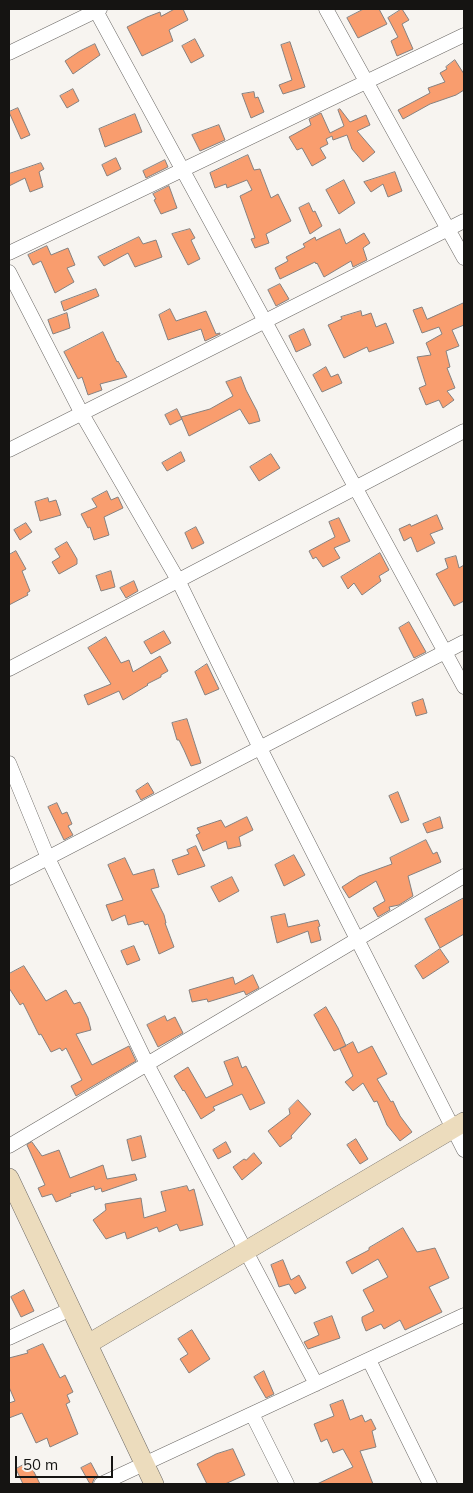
<!DOCTYPE html>
<html>
<head>
<meta charset="utf-8">
<style>
  body { margin:0 }
  #map { position:relative; width:473px; height:1493px; overflow:hidden; background:#f7f4f0; font-family:Mulish,sans-serif }
  canvas { display:block }
  .frame { position:absolute; inset:0; border:10px solid #151412; pointer-events:none }
  .scale { position:absolute; left:15px; top:1456px; width:98px; height:22px; box-sizing:border-box; border:2px solid #151412; border-top:0; padding-left:6px; font-size:15px; line-height:18px; white-space:nowrap; color:#151412; -webkit-text-stroke:4px #f7f4f0; paint-order:stroke }
</style>
</head>
<body>
<div id="map">
<canvas width="473" height="1493"></canvas>
<div class="frame"></div>
<div class="scale">50 m</div>
</div>
<script>
const ctx = document.querySelector('canvas').getContext('2d');
ctx.lineJoin = 'round';
function fillPath(path, color) {
  ctx.fillStyle = color;
  ctx.fill(path, 'evenodd');
}
function trace(path, color, width, dash) {
  ctx.strokeStyle = color;
  ctx.lineWidth = width;
  ctx.lineCap = dash ? 'butt' : 'round';
  ctx.setLineDash(dash || []);
  ctx.stroke(path);
}
const building = new Path2D(`
  M175 9H183L188 20 169 30 173 41 142 56 127 27 147 17 160 12 161 16Z
  M364 9H379L387 24 358 38 347 18Z
  M402 9 409 20 402 24 413 49 397 56 391 41 398 37 388 18Z
  M195 39 204 56 191 63 182 46Z
  M290 42 305 87 283 94 279 85 292 80 281 45Z
  M95 44 100 55 73 74 65 61 80 51Z
  M455 60 464 74V90L456 95 430 104 403 119 398 110 430 93 428 88 445 82 440 73 447 69 446 67Z
  M73 89 79 101 67 108 60 96Z
  M254 92 255 98 258 97 264 112 251 118 242 94Z
  M18 108 30 135 21 139 9 112Z
  M340 109 350 122 366 115 370 125 357 131 375 152 363 162 352 149 347 135 333 140 332 136 326 139 328 144 320 148 326 158 312 166 302 148 297 150 289 137 311 125 309 119 321 113 330 133 344 126 338 110Z
  M135 114 142 132 105 147 99 129Z
  M219 125 225 140 200 151 192 135Z
  M248 155 254 170 260 169 271 198 278 194 291 221 266 234 269 243 255 248 251 239 255 238 240 196 252 190 247 180 227 188 226 184 215 188 210 173Z
  M116 158 121 169 107 176 102 165Z
  M165 160 168 167 146 178 143 171Z
  M41 163 44 169 39 172 43 187 30 192 25 178 9 186V174Z
  M395 172 402 191 388 197 383 184 371 192 364 182Z
  M344 180 355 203 339 214 326 190Z
  M169 186 177 208 161 214 154 200 156 199 153 194Z
  M309 203 313 212 315 211 322 226 310 234 299 208Z
  M190 229 195 238 191 240 200 259 188 265 172 234Z
  M340 229 346 244 364 233 370 243 363 248 367 260 353 267 351 261 324 277 317 263 316 264 315 262 280 279 275 268 288 261 286 257 305 247 303 244 315 237 316 240Z
  M139 237 143 244 156 240 162 257 135 267 128 253 104 266 98 257Z
  M47 246 51 255 68 248 75 265 67 268 74 282 55 293 41 261 33 265 28 255Z
  M280 284 289 299 276 306 268 290Z
  M96 289 99 296 64 311 61 302Z
  M464 303V325L452 330 459 346 446 351 450 367 447 368 455 388 447 391 454 400 443 408 439 400 426 405 419 388 426 385 417 357 431 355 426 343 442 334 439 327 422 333 413 310 422 307 427 319Z
  M170 309 176 321 206 311 216 334 220 333V334L205 341 201 329 168 340 159 315Z
  M361 311 362 316 371 313 376 327 386 323 394 343 369 352 367 347 344 358 328 325 342 319 341 317Z
  M67 313 70 328 53 334 48 320Z
  M304 329 311 345 296 352 289 336Z
  M103 332 117 362 118 361 127 377 100 384 102 390 88 395 82 377 78 379 64 352Z
  M326 367 331 377 338 374 342 383 322 392 313 375Z
  M241 377 246 390 257 411 260 421 249 424 240 409 189 436 181 417 210 409 233 396 226 382Z
  M177 409 182 419 170 425 165 415Z
  M181 452 185 461 167 471 162 463Z
  M271 454 280 468 259 481 250 467Z
  M107 491 111 500 118 497 123 508 104 517 109 535 94 540 90 527 88 528 81 514 97 507 92 499Z
  M48 498 49 502 56 500 61 515 40 521 35 502Z
  M437 515 443 529 430 534 435 543 417 552 411 537 404 541 399 529 410 524 411 526Z
  M339 518 350 541 334 548 340 558 323 567 316 557 313 559 309 551 335 537 329 522Z
  M26 523 32 532 20 540 14 530Z
  M196 527 204 543 192 549 185 533Z
  M67 542 77 559V564L59 574 52 562 60 557 55 549Z
  M16 551 26 569 22 571 30 591 27 593 28 595 9 605V555Z
  M380 553 389 570 379 576 381 581 362 595 354 583 348 589 341 577Z
  M456 556 459 568 464 565V601L454 606 436 574 448 568 445 559Z
  M111 571 115 587 101 591 96 576Z
  M134 581 138 591 126 598 120 588Z
  M409 622 426 652 414 658 399 628Z
  M164 631 171 643 151 654 144 642Z
  M106 637 121 663 129 660 133 672 160 656 168 671 161 675V677L147 684 148 685 123 700 119 691 88 705 84 695 111 684 88 648Z
  M207 664 219 689 205 695 195 672Z
  M423 699 427 713 416 716 412 703Z
  M187 719 201 763 191 766 184 750 179 740H177L172 723Z
  M148 783 154 793 141 800 136 791Z
  M398 792 409 820 401 823 389 796Z
  M57 803 62 814 67 812 72 824 68 826 73 835 64 840 48 807Z
  M247 817 253 830 239 837 241 846 228 849 226 841 203 851 196 835 200 833 197 828 221 820 225 827Z
  M440 817 443 828 427 833 423 824Z
  M426 840 433 854 437 852 441 862 408 876 413 896 399 905 389 907 390 910 378 917 373 908 385 901 376 881 349 898 342 887 359 876 392 864 390 858Z
  M196 846 205 866 178 875 172 860 189 854 187 850Z
  M294 855 305 875 284 886 275 865Z
  M125 858 133 875 154 869 159 887 151 889 164 915 166 923H165L174 947 159 954 148 924 145 925 143 921 128 925 125 915 112 921 106 905 123 900 108 865Z
  M232 877 239 891 219 902 211 887Z
  M464 898V934L440 948 425 919Z
  M285 914 288 927 318 920 320 926 318 927 321 940 311 943 308 931 277 943 271 917Z
  M134 946 140 960 127 965 121 951Z
  M440 949 449 962 423 979 415 966Z
  M24 966 46 1001 66 990 74 1004 80 1002 88 1018 91 1030 76 1034 92 1065 129 1046 136 1061 76 1096 71 1086 82 1080 66 1048 62 1051 60 1048 51 1052 41 1034 39 1035 23 1003 20 1005 9 988V974Z
  M253 975 259 988 248 994 246 995 244 991 208 1002 207 999 192 1002 189 990 233 977 235 984Z
  M326 1007 338 1028 346 1046 334 1051 314 1015Z
  M165 1016 167 1021 175 1017 183 1033 158 1047 147 1025Z
  M353 1042 358 1053 372 1046 387 1074 377 1079 391 1102 393 1101 400 1116 412 1132 400 1141 387 1125 377 1101 374 1102 363 1083 353 1091 345 1082 353 1076 340 1049Z
  M238 1057 242 1068 246 1066 265 1103 250 1110 242 1094 213 1107 215 1110 201 1119 184 1090 183 1091 174 1076 188 1067 206 1098 233 1085 224 1062Z
  M298 1100 311 1114 291 1136 292 1138 280 1147 268 1131 290 1114 289 1109Z
  M141 1136 146 1157 132 1161 127 1140Z
  M356 1139 368 1159 360 1164 347 1145Z
  M32 1142 42 1156 59 1150 70 1178 103 1165 107 1179 135 1174 137 1180 102 1192 101 1188 95 1190 94 1186 70 1194 71 1196 56 1202 52 1194 42 1197 38 1188 45 1185 27 1145Z
  M226 1142 231 1152 218 1159 213 1150Z
  M254 1153 262 1163 242 1180 233 1167 244 1159 246 1160Z
  M187 1186 189 1191 194 1189 203 1225 180 1231 177 1224 159 1232 157 1227 127 1239 125 1232 106 1239 93 1220 106 1210 105 1204 141 1198 144 1218 166 1211 161 1192Z
  M403 1228 417 1252 435 1248 449 1278 429 1287 442 1312 405 1330 400 1320 384 1329 381 1324 366 1331 362 1321V1317L374 1311 363 1290 388 1277 378 1259 352 1274 346 1262 369 1250V1248Z
  M283 1260 291 1280 299 1275 306 1288 295 1294 289 1284 279 1287 271 1265Z
  M24 1290 34 1311 21 1317 11 1297Z
  M332 1316 340 1338 308 1349 304 1342 319 1335 314 1323Z
  M192 1330 210 1359 189 1373 180 1359 188 1354 178 1339Z
  M43 1344 60 1378 65 1375 73 1392 67 1395 70 1402 66 1404 78 1434 50 1447 47 1438 36 1443 22 1413 9 1418V1403L15 1401 9 1387V1358L28 1353 27 1351Z
  M264 1371 274 1394 266 1398 254 1377Z
  M343 1400 350 1420 362 1415 365 1422 371 1419 376 1429 372 1431 376 1447 360 1451 373 1484H317L353 1467 343 1449 333 1453 327 1439 321 1442 314 1424 334 1416 330 1405Z
  M233 1449 245 1475 225 1484H207L197 1464 216 1454Z
  M29 1462 40 1484H23L16 1469Z
  M91 1463 98 1476 94 1479 92 1484H90L81 1468Z`);
fillPath(building, '#f99d6e');
trace(building, '#86817f', 1);
const street = new Path2D(`
  M95 9 464 687
  M326 9 464 258
  M9 53 100 9
  M9 253 464 35
  M9 272 82 414 178 580 260 748 464 1150
  M9 450 464 221
  M9 669 464 431
  M9 763 48 858 147 1064 316 1384
  M9 878 464 642
  M9 1146 464 876
  M9 1338 71 1309
  M369 1360 430 1484
  M252 1414 287 1484
  M101 1484 464 1315`);
const secondary = new Path2D(`
  M9 1178 154 1484
  M88 1344 464 1122`);
trace(street, '#6b6865', 15);
trace(secondary, '#6b6865', 20);
trace(street, '#fff', 14);
trace(secondary, '#ecdcbd', 19);
</script>
</body>
</html>
